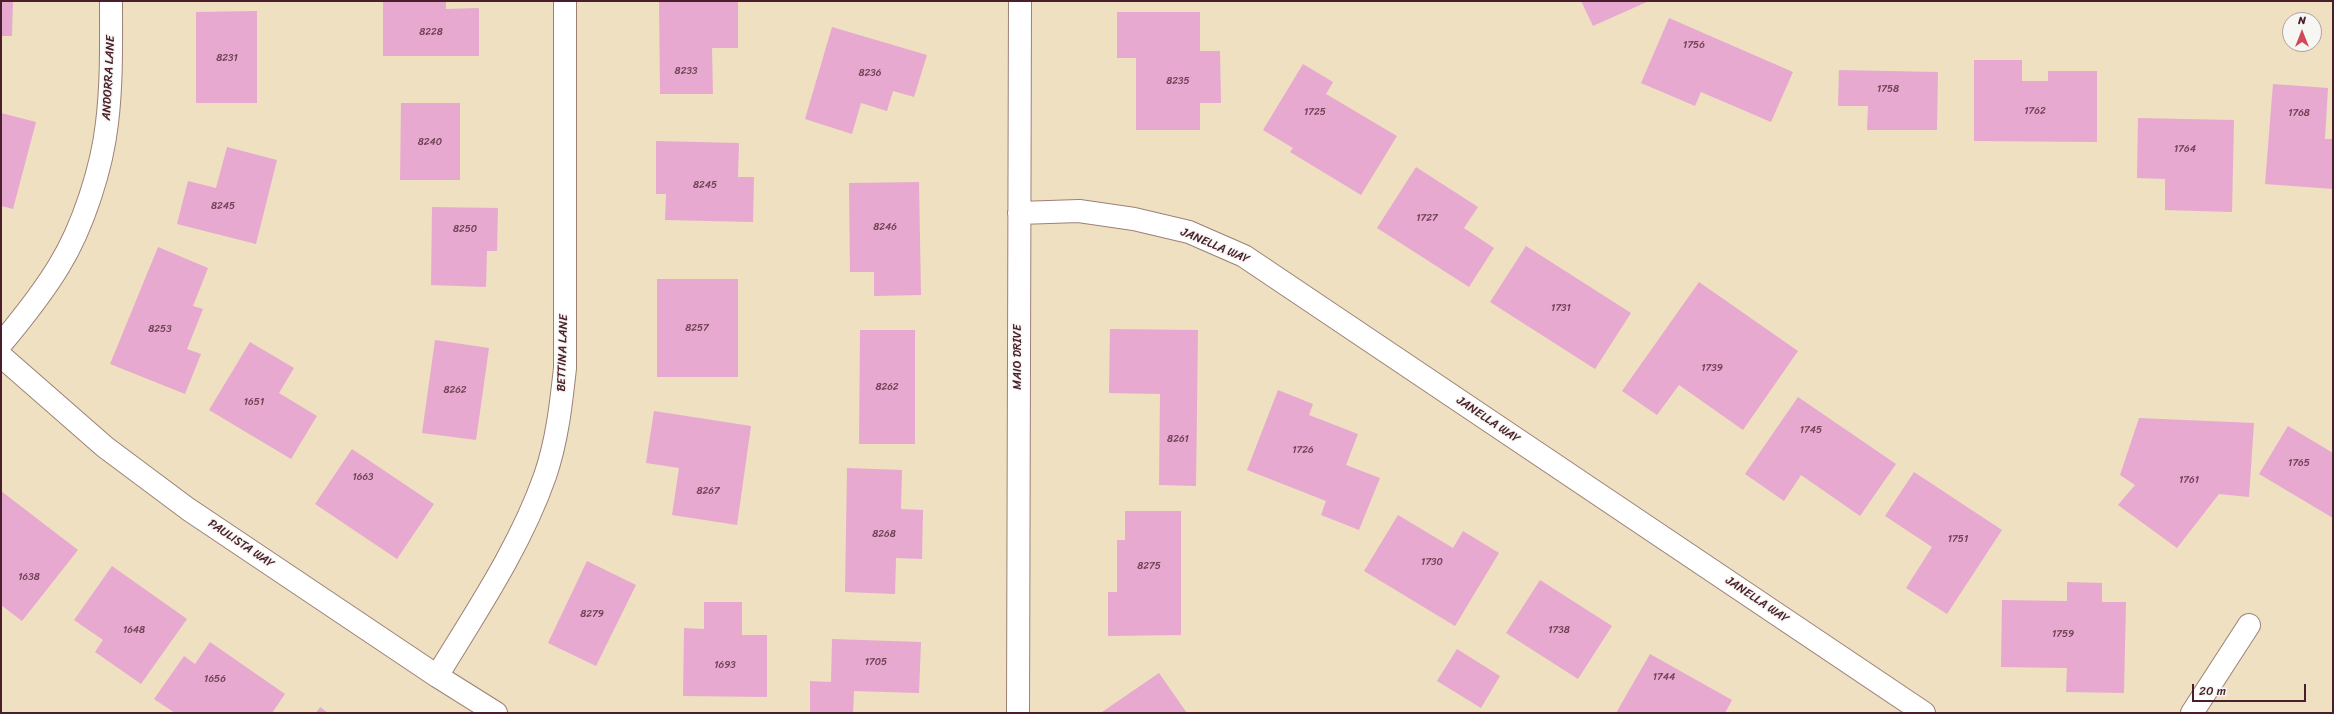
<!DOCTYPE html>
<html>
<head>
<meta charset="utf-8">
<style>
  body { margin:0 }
  #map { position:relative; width:2334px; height:714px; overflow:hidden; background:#eee0c1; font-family:Sriracha,sans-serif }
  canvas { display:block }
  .frame { position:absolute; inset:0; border:2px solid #4a1f2b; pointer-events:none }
  .north { position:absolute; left:2282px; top:12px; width:40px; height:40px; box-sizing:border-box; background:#f6f6f2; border:1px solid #b1a0a2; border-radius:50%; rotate:0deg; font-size:11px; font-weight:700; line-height:16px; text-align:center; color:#4a1f2b }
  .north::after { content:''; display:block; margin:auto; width:14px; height:18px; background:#d1495b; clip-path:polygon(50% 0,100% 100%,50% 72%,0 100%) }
  .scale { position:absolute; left:2192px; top:684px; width:114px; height:18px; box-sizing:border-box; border:2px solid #4a1f2b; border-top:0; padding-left:5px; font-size:12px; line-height:14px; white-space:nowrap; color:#4a1f2b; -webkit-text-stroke:3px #f6f6f2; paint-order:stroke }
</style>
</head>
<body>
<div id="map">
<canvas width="2334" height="714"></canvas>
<div class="frame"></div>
<div class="north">N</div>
<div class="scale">20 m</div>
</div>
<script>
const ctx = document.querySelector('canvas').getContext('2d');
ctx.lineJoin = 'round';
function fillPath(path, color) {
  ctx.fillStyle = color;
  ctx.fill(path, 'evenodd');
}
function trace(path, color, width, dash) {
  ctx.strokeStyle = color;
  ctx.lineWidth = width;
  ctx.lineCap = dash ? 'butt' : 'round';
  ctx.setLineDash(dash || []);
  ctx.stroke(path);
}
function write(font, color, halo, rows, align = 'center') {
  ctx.font = font + ' Sriracha,sans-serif';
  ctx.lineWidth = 3;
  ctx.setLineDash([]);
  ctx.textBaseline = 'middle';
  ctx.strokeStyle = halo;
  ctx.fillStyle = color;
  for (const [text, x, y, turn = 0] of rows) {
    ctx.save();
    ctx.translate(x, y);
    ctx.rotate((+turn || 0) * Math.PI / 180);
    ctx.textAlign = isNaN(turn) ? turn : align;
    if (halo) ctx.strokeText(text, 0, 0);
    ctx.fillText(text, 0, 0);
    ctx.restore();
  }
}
fillPath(new Path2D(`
  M1 1H13L12 36H1Z
  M383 1H446V9L479 8V56H383Z
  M659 1H738V48H712L713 94H660Z
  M1581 1H1649L1593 26Z
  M257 11V103H196V12Z
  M1117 12H1200V51H1220L1221 103H1200V130H1136V58H1117Z
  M1669 18 1793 72 1771 122 1701 92 1695 106 1641 83Z
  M832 27 927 55 914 97 893 91 887 111 861 103 852 134 805 119Z
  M1974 60H2022V81H2048V71H2097V142L1974 141Z
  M1303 64 1333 82 1326 94 1397 136 1361 195 1290 152 1293 148 1263 130Z
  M1839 70 1938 72 1937 130H1867L1868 106H1838Z
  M2273 84 2328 88 2325 139H2333V189L2265 184Z
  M401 103H460V180H400Z
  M1 113 36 122 13 209 1 206Z
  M2138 118 2234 120 2232 212 2165 210V179L2137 178Z
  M656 141 739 143 738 177H754L753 222 665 220 666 194H656Z
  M227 147 277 160 256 244 177 224 188 181 216 188Z
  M1416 167 1478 207 1464 228 1494 248 1469 287 1377 228Z
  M919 182 921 295 874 296V272H850L849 183Z
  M432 207 498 208 497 251H487L486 287 431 285Z
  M1526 246 1631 313 1595 369 1490 302Z
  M158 247 208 268 193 306 203 309 187 349 201 354 185 394 110 364Z
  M657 279H738V377H657Z
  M1699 282 1798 351 1743 430 1679 385 1657 415 1622 391Z
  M1110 329 1198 330 1196 486 1159 485 1160 394 1109 393Z
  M860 330H915V444H859Z
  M435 340 489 348 476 440 422 433Z
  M250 342 294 368 279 393 317 416 291 459 209 410Z
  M1278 390 1313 404 1309 415 1358 434 1346 465 1380 478 1359 530 1321 515 1326 501 1247 470Z
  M1798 397 1896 464 1860 516 1801 475 1784 501 1745 474Z
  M654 411 751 426 737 525 672 515 679 468 646 463Z
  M2139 418 2254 423 2249 497 2219 494 2177 548 2118 505 2135 485 2120 475Z
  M2288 426 2333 453V518L2259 474Z
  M352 449 434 504 397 559 315 504Z
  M847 468 902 470 901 509 923 510 922 559 896 558 895 594 845 592Z
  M1914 472 2002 530 1947 614 1906 588 1932 547 1885 516Z
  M1 491 78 550 22 621 1 605Z
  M1125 511H1181V635L1108 636V592H1117V540H1125Z
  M1398 515 1453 548 1463 531 1499 553 1455 626 1364 571Z
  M587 561 636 585 596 666 548 643Z
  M112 566 187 619 141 684 95 652 103 640 74 620Z
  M1540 580 1612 626 1578 679 1506 633Z
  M2067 582 2102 583V602H2126L2124 693 2066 692 2067 668 2001 667 2002 600 2067 601Z
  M704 602H742V635H767V697L683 696 684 628 704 629Z
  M832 639 921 642 919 693 854 691 853 713H810V681L831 682Z
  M210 642 285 694 272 713H175L154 699 184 656 195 664Z
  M1457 649 1500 676 1481 708 1437 681Z
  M1650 654 1732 700 1725 713H1616Z
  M1159 673 1187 713H1103L1102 712Z
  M320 707 328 713H316Z`), '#e7a9d0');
const minor = new Path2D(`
  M1019 213 1079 211 1134 219 1189 232 1244 256 1924 713
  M1 344C22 319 42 294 59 266 83 227 102 168 107 123 112 82 111 42 111 1
  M1 356 105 447 188 509 437 676 496 713
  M437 676C476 612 520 547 545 476 557 441 561 405 565 368V1
  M1018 713 1020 1
  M2192 713 2249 625`);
trace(minor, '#9c8076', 24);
trace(minor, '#fff', 22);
write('10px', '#714254', null, [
  ["8228",431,32],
  ["1756",1694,45],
  ["8231",227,58],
  ["8233",686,71],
  ["8236",870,73],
  ["8235",1178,81],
  ["1758",1888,89],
  ["1762",2035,111],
  ["1725",1315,112],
  ["1768",2299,113],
  ["8240",430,142],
  ["1764",2185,149],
  ["8245",705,185],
  ["8245",223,206],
  ["1727",1427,218],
  ["8246",885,227],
  ["8250",465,229],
  ["1731",1561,308],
  ["8257",697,328],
  ["8253",160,329],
  ["1739",1712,368],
  ["8262",887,387],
  ["8262",455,390],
  ["1651",254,402],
  ["1745",1811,430],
  ["8261",1178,439],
  ["1726",1303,450],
  ["1765",2299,463],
  ["1663",363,477],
  ["1761",2189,480],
  ["8267",708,491],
  ["8268",884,534],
  ["1751",1958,539],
  ["1730",1432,562],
  ["8275",1149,566],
  ["1638",29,577],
  ["8279",592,614],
  ["1648",134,630],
  ["1738",1559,630],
  ["1759",2063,634],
  ["1705",876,662],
  ["1693",725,665],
  ["1744",1664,677],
  ["1656",215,679]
]);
write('12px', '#4a1f2b', '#f6f6f2', [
  ["ANDORRA LANE",109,78,-87],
  ["JANELLA WAY",1215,246,23],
  ["BETTINA LANE",563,353,-88],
  ["MAIO DRIVE",1018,357,-90],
  ["JANELLA WAY",1488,420,34],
  ["PAULISTA WAY",241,544,34],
  ["JANELLA WAY",1757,600,34]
]);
</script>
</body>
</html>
